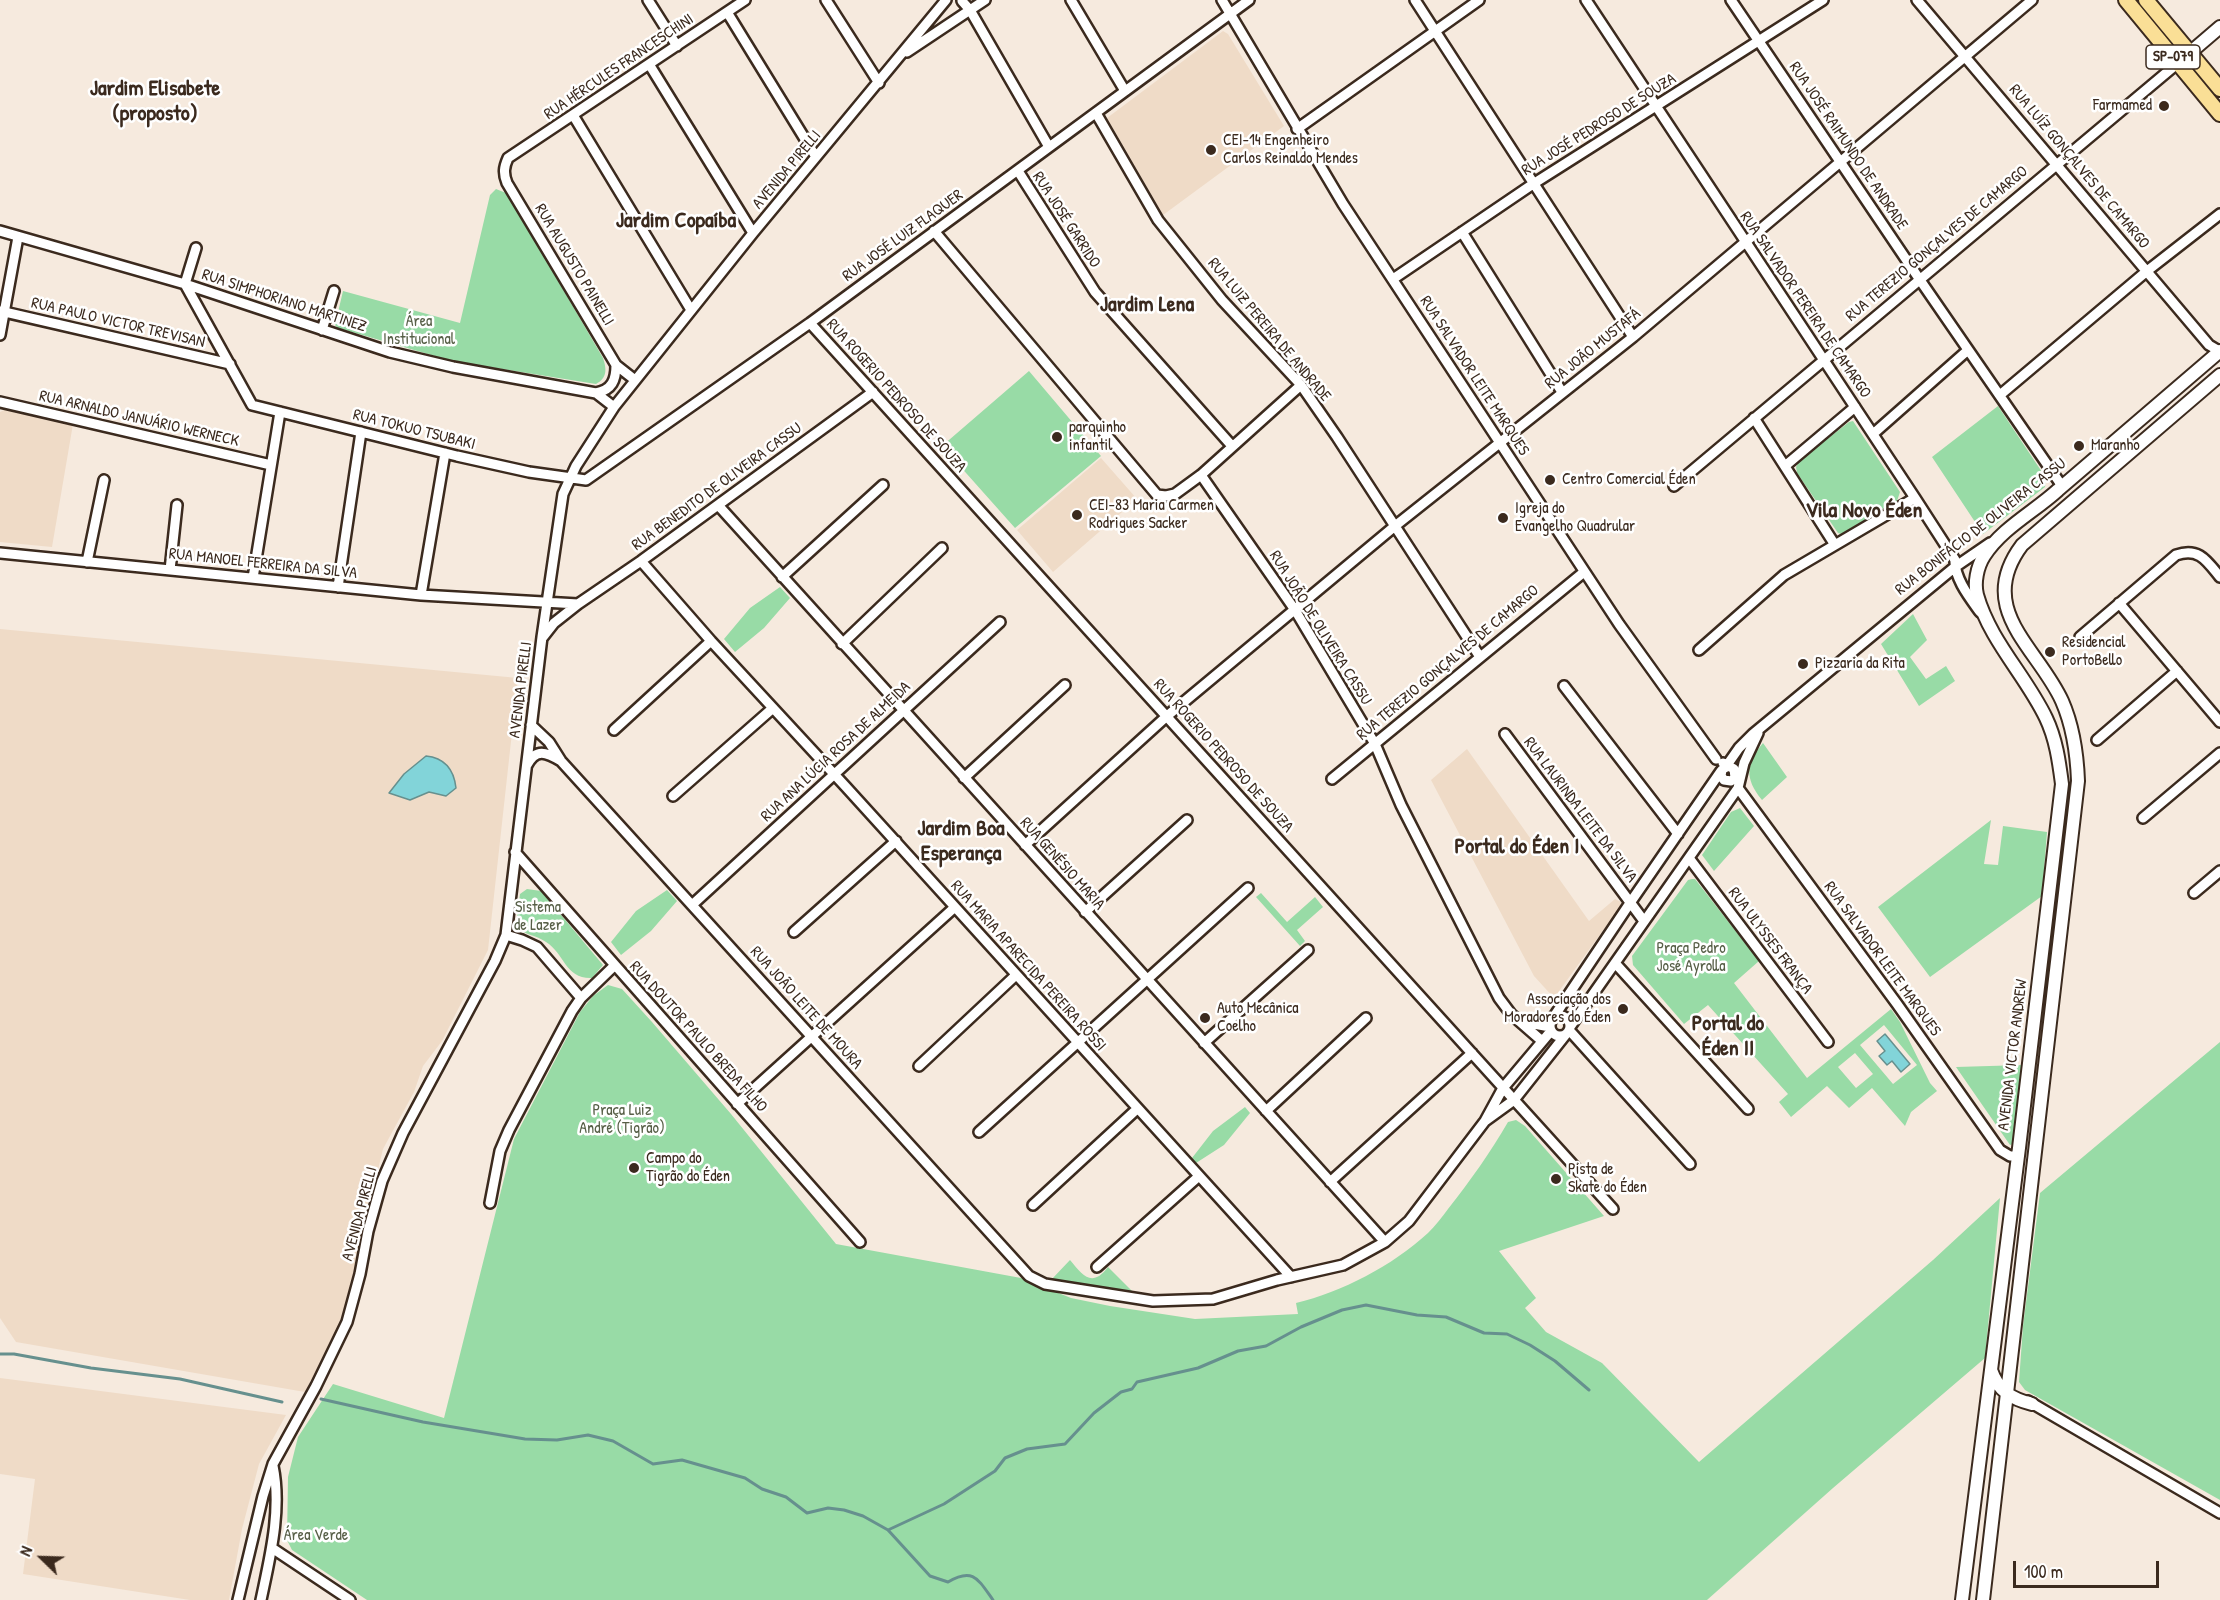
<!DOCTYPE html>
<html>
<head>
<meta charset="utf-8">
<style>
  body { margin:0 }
  #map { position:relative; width:2220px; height:1600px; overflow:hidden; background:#f6eade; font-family:"Patrick Hand",sans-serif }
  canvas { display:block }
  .north { position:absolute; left:12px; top:1528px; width:60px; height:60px; -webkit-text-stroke:4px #fff; paint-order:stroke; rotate:293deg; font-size:16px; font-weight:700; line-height:24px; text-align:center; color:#3b2a1e }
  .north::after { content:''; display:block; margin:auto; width:21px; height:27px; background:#3b2a1e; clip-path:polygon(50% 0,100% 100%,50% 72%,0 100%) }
  .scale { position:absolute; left:2013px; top:1561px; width:146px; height:27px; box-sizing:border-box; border:3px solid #3b2a1e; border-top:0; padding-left:8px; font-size:18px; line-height:21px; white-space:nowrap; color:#3b2a1e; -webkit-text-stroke:4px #fff; paint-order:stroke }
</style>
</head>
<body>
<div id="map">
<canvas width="2220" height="1600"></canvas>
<div class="north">N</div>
<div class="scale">100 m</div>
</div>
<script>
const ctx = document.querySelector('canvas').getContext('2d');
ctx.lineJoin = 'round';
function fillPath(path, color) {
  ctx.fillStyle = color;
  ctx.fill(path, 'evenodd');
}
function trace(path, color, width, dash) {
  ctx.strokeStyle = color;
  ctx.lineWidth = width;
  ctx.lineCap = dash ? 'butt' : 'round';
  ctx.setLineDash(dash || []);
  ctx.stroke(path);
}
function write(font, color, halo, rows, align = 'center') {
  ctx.font = font + ' "Patrick Hand",sans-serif';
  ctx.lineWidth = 5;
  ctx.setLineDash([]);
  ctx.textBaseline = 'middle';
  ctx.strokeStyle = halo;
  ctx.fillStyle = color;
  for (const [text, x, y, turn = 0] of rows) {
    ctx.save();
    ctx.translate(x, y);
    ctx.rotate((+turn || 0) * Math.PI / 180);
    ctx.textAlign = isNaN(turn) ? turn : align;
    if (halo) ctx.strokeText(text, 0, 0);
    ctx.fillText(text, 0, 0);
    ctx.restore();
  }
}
fillPath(new Path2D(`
  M1223 31 1228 34 1284 126 1163 215 1107 118Z
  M9 408 73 424 52 547 0 542V412Z
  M1101 458 1137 499 1053 572 1017 530Z
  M0 629 518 678 488 950 442 1041 423 1066 414 1092 383 1149 340 1327 305 1392 16 1342 0 1318Z
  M1467 749 1589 921 1615 899 1621 902 1619 911 1607 925 1554 998 1534 976 1431 780Z
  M0 1378 286 1415 259 1464 242 1529 229 1600H190L23 1574 35 1479 0 1474Z`), '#efdbc7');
fillPath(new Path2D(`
  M496 189 506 193 511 200 603 358C607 370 607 378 596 384L452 361 338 328 335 325 343 291 460 323 490 195Z
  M1029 371 1101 456 1015 528 942 446Z
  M1998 406 2046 478 2045 487 1983 534 1932 457Z
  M1853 421 1900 492 1897 501 1841 534 1838 533 1797 473 1796 467 1799 461 1849 422Z
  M780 587 790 598 764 628 735 652 724 639 750 608Z
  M1913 614 1927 640 1910 657 1926 679 1946 666 1955 681 1919 706 1881 644Z
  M1763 743 1787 777 1762 800C1744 778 1746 763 1763 743Z
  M1740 808 1754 826 1714 871 1702 855 1731 812Z
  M1991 820 1984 864 1998 865 2003 826 2047 832 2042 896 1930 977 1878 907Z
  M1692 879H1695L1759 961 1734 983 1807 1078 1891 1009 1900 1022 1930 1083 1937 1091 1911 1112 1905 1126 1872 1088 1849 1108 1827 1086 1791 1117 1779 1102 1788 1094 1708 1005 1684 1024 1633 965 1632 956 1688 880ZM1884 1025 1917 1065 1893 1084 1860 1045ZM1855 1053 1873 1074 1856 1088 1838 1067Z
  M527 889 541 891 603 965 592 978C565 979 565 954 546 942 536 935 525 935 516 927L520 894Z
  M667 890 677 901 651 931 621 955 611 942 636 911Z
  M1261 893 1287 922 1315 897 1323 907 1297 930 1305 941 1300 946 1256 897Z
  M608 985 622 989 652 1022 731 1114 836 1244 1021 1278 1071 1298 1110 1306 1195 1319 1298 1314 1296 1303C1342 1292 1392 1266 1428 1233 1435 1226 1442 1217 1448 1209 1470 1181 1490 1153 1508 1122L1516 1120 1525 1126 1604 1216 1499 1251 1536 1298 1525 1308 1546 1332 1602 1363 1699 1462 1933 1260 2000 1198 1985 1358 1833 1488 1707 1600H367L292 1550 287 1540 288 1477 298 1437 333 1384 444 1418 514 1139 580 1012 593 996Z
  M2220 1042V1500L2025 1390 2019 1382 2023 1326 2040 1193Z
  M2023 1065 2013 1144 2010 1145 1956 1067Z
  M1245 1107 1250 1113 1224 1145 1196 1163 1192 1158 1213 1131Z
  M1070 1260C1083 1276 1092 1288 1108 1267L1134 1293 1100 1290 1051 1280Z`), '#98dba6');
const water = new Path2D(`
  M426 756C446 758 454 770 456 788L446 796 429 792 410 800 389 793 404 774Z
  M1885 1034 1910 1064 1901 1072 1892 1061 1887 1065 1879 1056 1885 1051 1877 1041Z`);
fillPath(water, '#82d4d9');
trace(water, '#66908e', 1.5);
trace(new Path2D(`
  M0 1354H14L91 1368 180 1379 282 1402
  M321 1399 423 1422 525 1439 557 1440 588 1435 613 1441 653 1464 682 1460 745 1478 762 1489 786 1497 807 1513 828 1508 844 1510 863 1516 888 1530 930 1576 948 1582C973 1567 978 1579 993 1600
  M888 1530 944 1504 995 1471 1005 1458 1027 1449 1065 1444 1094 1413 1121 1392 1132 1389 1137 1382 1198 1368 1238 1351 1266 1346 1301 1327 1342 1310 1366 1305 1417 1315 1446 1317 1484 1333 1507 1334 1530 1345 1555 1361 1589 1390`), '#66908e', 3);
const street = new Path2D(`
  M648 0 677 46
  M826 0 879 83
  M1071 0 1125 91
  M1222 0 1343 204 1619 624 1716 759
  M1415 0 1633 337
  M1586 0 1915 498 1955 560C1954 578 1970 598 1980 612
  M1731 0 1920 280 2062 486
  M1917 0 2209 345 2219 351
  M962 1 970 10 1049 147
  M727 12 816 157
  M907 52 985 0
  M649 64 753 233
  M1096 113 1158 220 1222 300 1301 385 1337 437 1480 657
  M573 115 691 310
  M1297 129 1479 0
  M1018 171 1095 292 1232 446
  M0 231 185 284 390 352 453 367 596 393C612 390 616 380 616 365
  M934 231 1157 495 1166 496 1175 494 1201 475 1301 385
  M1462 232 1562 392
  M196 248 185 284 252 405 457 456 529 472 586 480 810 323 1249 0
  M1393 279 1533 184 1823 0
  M0 311 230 364
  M810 323 1613 1209
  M322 330 334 291
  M0 335 18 237
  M635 380 616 365 507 183C503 173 504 167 508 158L745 0
  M596 393 614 407
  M2000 395 2147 271 2220 214
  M0 402 271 465
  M1754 418 1835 545
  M1873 434 1968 350
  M1785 466 1855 407
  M1201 475 1295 610 1375 744 1401 805 1499 998 1511 1014 1542 1041
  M1674 486 2178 63
  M718 505 1385 1242
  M0 553 421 595 578 604
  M641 561 711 641 846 787 1291 1277
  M87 562 104 480
  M170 570 177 505
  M782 577 883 485
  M253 578 280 412
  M338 587 361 432
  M421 595 445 453
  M2119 603 2220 722
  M543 637 554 623 578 604 641 561 873 392
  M2080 637 2176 555C2199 547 2207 561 2220 577
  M842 644 942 548
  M1699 650 1784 575 1915 498
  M1564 686 1678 834
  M531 725 549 742 561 761 1029 1276 1045 1284 1153 1301 1213 1299 1277 1280 1343 1265 1385 1242 1409 1221 1485 1121 1503 1088 1551 1031
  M614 730 711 641
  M1505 734 1644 921
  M2097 740 2177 671
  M527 765C536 748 546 752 561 761
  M1725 768 1739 748 1753 734 1955 567 1990 543
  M1722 770 1721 776 1724 780 1731 781 1735 778 1734 769 1723 763
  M964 778 1065 685
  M1332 779 1584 572
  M1738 788 1897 1004 2000 1150 2010 1156H2018
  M673 796 773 708
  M2143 818 2220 753
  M1025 845 1167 716 1395 526 1633 337 2032 0
  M515 852 860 1242
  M1689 858 1828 1042
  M2194 893 2220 871
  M692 905 1000 622
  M1085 912 1187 820
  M794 932 896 841
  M506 935 522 940 537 947 581 998
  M1615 963 1748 1109
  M1550 1026a10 10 0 1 1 20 0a10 10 0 1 1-20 0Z
  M1553 1018 1630 903 1721 771
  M1523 1022 1550 1027
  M1570 1027 1738 788 1744 763 1758 733
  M1569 1030 1690 1164
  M1204 1043 1308 950
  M919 1066 1016 975
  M737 1104 955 907
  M1266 1111 1366 1018
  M1485 1121 1514 1100 1567 1033
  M979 1132 1248 888
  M1330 1182 1472 1053
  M490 1203 500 1151 509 1130 572 1011 581 998 614 966
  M1033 1205 1137 1109
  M1097 1267 1198 1177
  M2028 1401 2220 1513
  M272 1548 350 1600
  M238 1600 263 1496 273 1464 316 1386 347 1322 360 1274 368 1231 382 1181 403 1133 495 961 506 935 542 637 563 494 576 466 614 407 753 233 946 0
  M261 1600C270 1557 282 1510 273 1466`);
const secondary = new Path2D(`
  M2178 63 2220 27
  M1991 1370C1998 1391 2012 1399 2032 1404
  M1962 1600 2019 1148 2062 784C2059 761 2056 739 2046 718 2026 676 1990 641 1977 595 1974 583 1977 567 1984 556 2002 528 2034 512 2058 490 2112 443 2166 397 2220 351
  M1983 1600 2078 781C2077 754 2073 726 2062 701 2038 648 1974 609 2022 545L2220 375`);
const primary = new Path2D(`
  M2126 0 2220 114
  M2146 0 2220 89`);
trace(street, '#3b2a1e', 14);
trace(secondary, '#3b2a1e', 16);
trace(primary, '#3b2a1e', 18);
trace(street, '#fff', 9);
trace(secondary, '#fff', 12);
trace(primary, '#fadf96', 14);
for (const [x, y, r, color] of [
  [2164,106,6,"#3b2a1e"],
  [1211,150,6,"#3b2a1e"],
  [1057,437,6,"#3b2a1e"],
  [2079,446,6,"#3b2a1e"],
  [1550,480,6,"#3b2a1e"],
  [1077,515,6,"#3b2a1e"],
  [1503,518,6,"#3b2a1e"],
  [2050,652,6,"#3b2a1e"],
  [1803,664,6,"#3b2a1e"],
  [1623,1009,6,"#3b2a1e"],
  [1205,1018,6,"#3b2a1e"],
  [634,1168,6,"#3b2a1e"],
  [1556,1179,6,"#3b2a1e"]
]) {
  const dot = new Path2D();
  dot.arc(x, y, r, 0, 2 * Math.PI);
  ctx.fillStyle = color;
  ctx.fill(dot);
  trace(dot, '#fff', 2);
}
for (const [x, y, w] of [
  [2173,57,54]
]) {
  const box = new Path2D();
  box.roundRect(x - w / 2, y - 12, w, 24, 4.5);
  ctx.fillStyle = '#fff';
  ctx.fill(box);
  trace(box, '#3b2a1e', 1.5);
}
write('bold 15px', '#3b2a1e', null, [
  ["SP-079",2173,57]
]);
write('16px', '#3b2a1e', '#fff', [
  ["RUA HÉRCULES FRANCESCHINI",619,67,-34],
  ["RUA JOSÉ PEDROSO DE SOUZA",1599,125,-32],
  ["RUA JOSÉ RAIMUNDO DE ANDRADE",1848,146,56],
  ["RUA LUÍZ GONÇALVES DE CAMARGO",2079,167,50],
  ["AVENIDA PIRELLI",787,170,-50],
  ["RUA JOSÉ GARRIDO",1066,220,57],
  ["RUA JOSÉ LUIZ FLAQUER",903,236,-36],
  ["RUA TEREZIO GONÇALVES DE CAMARGO",1937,244,-40],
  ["RUA AUGUSTO PAINELLI",574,265,59],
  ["RUA SIMPHORIANO MARTINEZ",284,301,18],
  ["RUA SALVADOR PEREIRA DE CAMARGO",1805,305,56],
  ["RUA PAULO VICTOR TREVISAN",118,323,13],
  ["RUA LUIZ PEREIRA DE ANDRADE",1269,330,50],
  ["RUA JOÃO MUSTAFÁ",1593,349,-39],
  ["RUA SALVADOR LEITE MARQUES",1474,376,57],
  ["RUA ROGERIO PEDROSO DE SOUZA",896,396,48],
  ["RUA ARNALDO JANUÁRIO WERNECK",139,419,13],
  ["RUA TOKUO TSUBAKI",414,430,14],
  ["RUA BENEDITO DE OLIVEIRA CASSU",717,487,-36],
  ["RUA BONIFÁCIO DE OLIVEIRA CASSU",1981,527,-38],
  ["RUA MANOEL FERREIRA DA SILVA",263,564,6],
  ["RUA JOÃO DE OLIVEIRA CASSU",1320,628,58],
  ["RUA TEREZIO GONÇALVES DE CAMARGO",1448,663,-40],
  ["AVENIDA PIRELLI",521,690,-83],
  ["RUA ANA LÚCIA ROSA DE ALMEIDA",836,752,-43],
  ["RUA ROGERIO PEDROSO DE SOUZA",1223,756,48],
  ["RUA LAURINDA LEITE DA SILVA",1580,810,53],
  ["RUA GENÉSIO MARIA",1062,864,48],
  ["RUA ULYSSES FRANÇA",1770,941,53],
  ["RUA SALVADOR LEITE MARQUES",1882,959,54],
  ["RUA MARIA APARECIDA PEREIRA ROSSI",1028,966,48],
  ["RUA JOÃO LEITE DE MOURA",806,1008,48],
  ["RUA DOUTOR PAULO BREDA FILHO",698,1037,48],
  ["AVENIDA VICTOR ANDREW",2013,1055,-83],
  ["AVENIDA PIRELLI",360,1214,-75]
]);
write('16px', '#3b2a1e', '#fff', [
  ["Farmamed",2152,106,"right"],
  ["CEI-14 Engenheiro",1223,141],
  ["Carlos Reinaldo Mendes",1223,159],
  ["parquinho",1069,428],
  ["infantil",1069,446],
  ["Maranho",2091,446],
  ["Centro Comercial Éden",1562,480],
  ["CEI-83 Maria Carmen",1089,506],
  ["Rodrigues Sacker",1089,524],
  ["Igreja do",1515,509],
  ["Evangelho Quadrular",1515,527],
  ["Residencial",2062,643],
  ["PortoBello",2062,661],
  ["Pizzaria da Rita",1815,664],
  ["Associação dos",1611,1000,"right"],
  ["Moradores do Éden",1611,1018,"right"],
  ["Auto Mecânica",1217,1009],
  ["Coelho",1217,1027],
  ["Campo do",646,1159],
  ["Tigrão do Éden",646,1177],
  ["Pista de",1568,1170],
  ["Skate do Éden",1568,1188]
], 'left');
write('16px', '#575f47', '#fff', [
  ["Área",419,322],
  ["Institucional",419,340],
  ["Sistema",538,908],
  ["de Lazer",538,926],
  ["Praça Pedro",1691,949],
  ["José Ayrolla",1691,967],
  ["Praça Luiz",622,1111],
  ["André (Tigrão)",622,1129],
  ["Área Verde",316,1536]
]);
write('bold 22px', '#3b2a1e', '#fff', [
  ["Jardim Elisabete",155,89],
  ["(proposto)",155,114],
  ["Jardim Copaíba",676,221],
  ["Jardim Lena",1147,305],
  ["Vila Novo Éden",1864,511],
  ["Jardim Boa",961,829],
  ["Esperança",961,854],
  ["Portal do Éden I",1517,847],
  ["Portal do",1728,1024],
  ["Éden II",1728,1049]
]);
</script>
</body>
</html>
